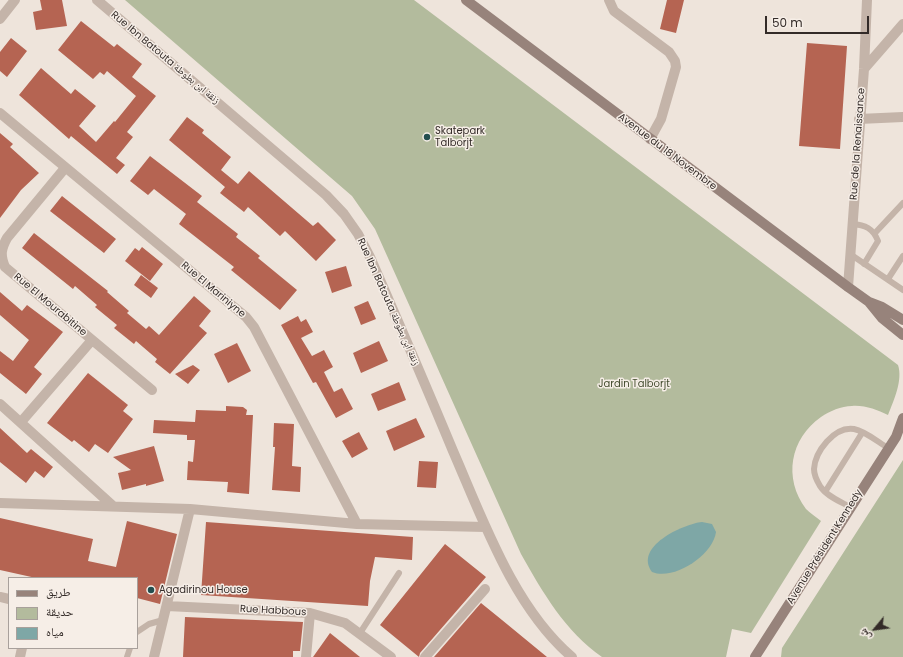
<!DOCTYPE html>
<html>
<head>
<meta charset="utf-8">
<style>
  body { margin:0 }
  #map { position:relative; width:903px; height:657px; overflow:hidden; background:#eee4db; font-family:Poppins,"Noto Naskh Arabic",sans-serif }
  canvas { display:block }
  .legend { position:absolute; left:8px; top:577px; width:130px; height:72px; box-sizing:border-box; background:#f6eee7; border:1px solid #a8a09b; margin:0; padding:5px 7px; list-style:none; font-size:12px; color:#332b28 }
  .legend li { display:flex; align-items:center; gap:8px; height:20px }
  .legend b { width:20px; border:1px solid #a8a09b }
  .north { position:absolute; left:855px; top:609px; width:40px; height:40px; -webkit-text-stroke:3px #f6eee7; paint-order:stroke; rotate:241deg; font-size:11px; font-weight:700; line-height:16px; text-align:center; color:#332b28 }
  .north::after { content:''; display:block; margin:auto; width:14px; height:18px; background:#332b28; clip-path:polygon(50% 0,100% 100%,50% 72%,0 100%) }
  .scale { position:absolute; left:765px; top:16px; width:104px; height:18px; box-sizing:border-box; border:2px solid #332b28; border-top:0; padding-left:5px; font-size:12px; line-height:14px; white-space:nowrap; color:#332b28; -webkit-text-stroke:3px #f6eee7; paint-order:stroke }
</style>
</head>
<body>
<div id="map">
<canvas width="903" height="657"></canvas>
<ul class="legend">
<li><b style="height:5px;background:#97837b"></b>طريق</li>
<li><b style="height:11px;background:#b3bb9d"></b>حديقة</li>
<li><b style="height:11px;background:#7ea7a6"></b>مياه</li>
</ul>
<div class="north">ش</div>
<div class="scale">50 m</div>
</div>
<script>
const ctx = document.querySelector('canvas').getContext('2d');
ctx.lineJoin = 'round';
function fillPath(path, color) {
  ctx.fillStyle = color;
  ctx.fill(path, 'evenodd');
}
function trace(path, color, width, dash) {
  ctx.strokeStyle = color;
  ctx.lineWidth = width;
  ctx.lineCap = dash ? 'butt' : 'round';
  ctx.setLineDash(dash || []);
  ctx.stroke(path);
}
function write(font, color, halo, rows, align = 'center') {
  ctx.font = font + ' Poppins,"Noto Naskh Arabic",sans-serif';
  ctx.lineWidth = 3;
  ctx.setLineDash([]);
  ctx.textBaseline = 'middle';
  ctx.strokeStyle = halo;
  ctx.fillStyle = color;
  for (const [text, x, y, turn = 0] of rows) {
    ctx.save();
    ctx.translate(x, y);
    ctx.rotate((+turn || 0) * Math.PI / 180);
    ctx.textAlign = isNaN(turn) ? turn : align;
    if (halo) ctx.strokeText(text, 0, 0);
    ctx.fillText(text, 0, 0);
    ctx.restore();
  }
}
fillPath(new Path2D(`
  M125 0H414L898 365C903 380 894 400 888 415 877 410 865 405 852 406 841 406 830 411 821 417 790 439 783 478 806 509 810 513 816 517 821 521L751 633 732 629 726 657H602C565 631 543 593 521 554L375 229 352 196Z
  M903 460V657H781L782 648Z`), '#b3bb9d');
fillPath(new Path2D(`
  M702 522 712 524 716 532C713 555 674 581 652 572 633 547 683 524 702 522Z`), '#7ea7a6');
fillPath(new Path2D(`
  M40 0H62L67 26 36 30 33 12 42 10Z
  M667 0H684L676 33 660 29Z
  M81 21 114 47 117 44 142 64 132 77 156 96 127 132 133 137 116 158 125 165 117 174 71 136 69 139 19 95 41 68 71 94 75 89 96 106 79 126 96 142 114 121 115 122 136 96 107 71 104 75 100 72 93 79 58 50Z
  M11 38 27 51 7 77 0 71V52Z
  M807 43 847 46 840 149 799 146Z
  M187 117 204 130 202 133 231 157 221 170 238 184 249 171 313 226 318 222 336 240 316 261 285 231 280 236 248 207 244 212 220 193 225 187 169 140Z
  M0 133 13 144 10 147 39 173 21 190 0 218Z
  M150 156 202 196 197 202 238 234 236 237 260 256 258 258 297 290 280 310 231 270 234 267 179 224 186 214 154 189 148 195 130 181Z
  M62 196 116 239 104 253 50 211Z
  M34 233 108 291 107 292 129 311 127 313 146 329 149 326 159 335 194 296 211 311 199 326 207 333 170 374 155 362 157 359 136 341 134 344 114 328 117 325 95 307 97 305 75 286 73 289 22 248Z
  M142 247 163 264 150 281 125 261 135 248 139 251Z
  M346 266 352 286 332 293 325 272Z
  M141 275 158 288 151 298 134 285Z
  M0 292 22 311 27 305 63 332 34 367 42 374 26 394 0 373V351L13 361 29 340 0 315Z
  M368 301 376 319 361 325 354 307Z
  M298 316 301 322 306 319 313 332 301 338 312 356 324 350 333 367 324 372 334 392 342 388 353 409 336 418 316 382 313 383 281 325Z
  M379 341 388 361 361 373 353 353Z
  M237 343 251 371 228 383 214 354Z
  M193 365 200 370 188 384 175 374Z
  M88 373 128 405 123 411 133 419 108 453 95 444 89 452 74 440 72 442 47 423Z
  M399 382 406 400 378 411 371 394Z
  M226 406 243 407 247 410 246 415H253L249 494 227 492 228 482 187 480 188 461 193 462 195 440H187V435L153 433 154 420 195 422 196 410 226 411Z
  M416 418 425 437 394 451 386 431Z
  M274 423 294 424 292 466 301 467 300 492 272 490 275 447H273Z
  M0 428 27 453 31 449 53 467 44 478 35 471 26 483 0 462Z
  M359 432 368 449 352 458 342 441Z
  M154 446 164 481 146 486V484L122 490 118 473 131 470 113 457Z
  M419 461 438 462 436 488 417 487Z
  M0 518 93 539 88 561 116 567 127 521 177 534 160 604 137 598V578H36L0 570Z
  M206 522 413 537 412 560 375 557 370 581 368 606 201 595Z
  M445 544 486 577 420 653 419 657 380 625Z
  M481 603 502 620 547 657H434Z
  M185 617 303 622 300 651H293V657H183Z
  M330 633 360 657H313Z`), '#b56452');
trace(new Path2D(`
  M852 224C865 225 873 228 878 241L864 264
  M875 233 903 203
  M850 254 903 290
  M888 279 903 256
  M825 492 862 433
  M850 507C840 501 826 496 820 486 817 481 814 475 814 469 815 452 834 426 854 429 865 431 878 442 888 448
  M137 632 149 624 163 620
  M360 633 399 573
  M127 657 130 648`), '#c4b4a9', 6);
trace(new Path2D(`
  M97 0 326 195 344 214 358 234 370 257C398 321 426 386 453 451 483 520 514 608 572 657
  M609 0 614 11 669 52 675 61 676 67 661 119 650 139
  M0 19 15 0
  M864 69 903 24
  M0 113 246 317 254 327 357 524
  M859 119 903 117
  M65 168 7 238C1 249 0 255 5 267L152 390
  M848 287 864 69 867 0
  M0 404 113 506
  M21 422 92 340
  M0 503 190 509 357 524 485 527
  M0 597 9 599
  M167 606 310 613 345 623 391 657
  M20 657 22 648
  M154 657 190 509
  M306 657 310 613
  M425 657 485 589`), '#c4b4a9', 10);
trace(new Path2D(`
  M466 0 848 287 869 302 882 307 903 320
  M869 302 882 318 903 335
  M755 657 896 437 903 418`), '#97837b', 10);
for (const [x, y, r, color] of [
  [427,137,4,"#234e4e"],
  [151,590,4,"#234e4e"]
]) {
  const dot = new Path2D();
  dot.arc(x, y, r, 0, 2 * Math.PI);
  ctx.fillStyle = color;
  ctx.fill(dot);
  trace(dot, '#f6eee7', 1.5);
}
write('10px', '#332b28', '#f6eee7', [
  ["Rue Ibn Batouta زنقة ابن بطوطة",165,58,40],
  ["Rue de la Renaissance",858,144,-86],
  ["Avenue du 18 Novembre",667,152,37],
  ["Rue El Mariniyne",213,290,40],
  ["Rue Ibn Batouta زنقة ابن بطوطة",388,302,66],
  ["Rue El Mourabitine",50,305,40],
  ["Avenue Président Kennedy",825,547,-58],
  ["Rue Habbous",273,611,3]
]);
write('10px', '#332b28', '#f6eee7', [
  ["Skatepark",435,131],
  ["Talborjt",435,143],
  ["Agadirinou House",159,590]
], 'left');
write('10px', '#444d2f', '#f6eee7', [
  ["Jardin Talborjt",634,384]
]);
</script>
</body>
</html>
